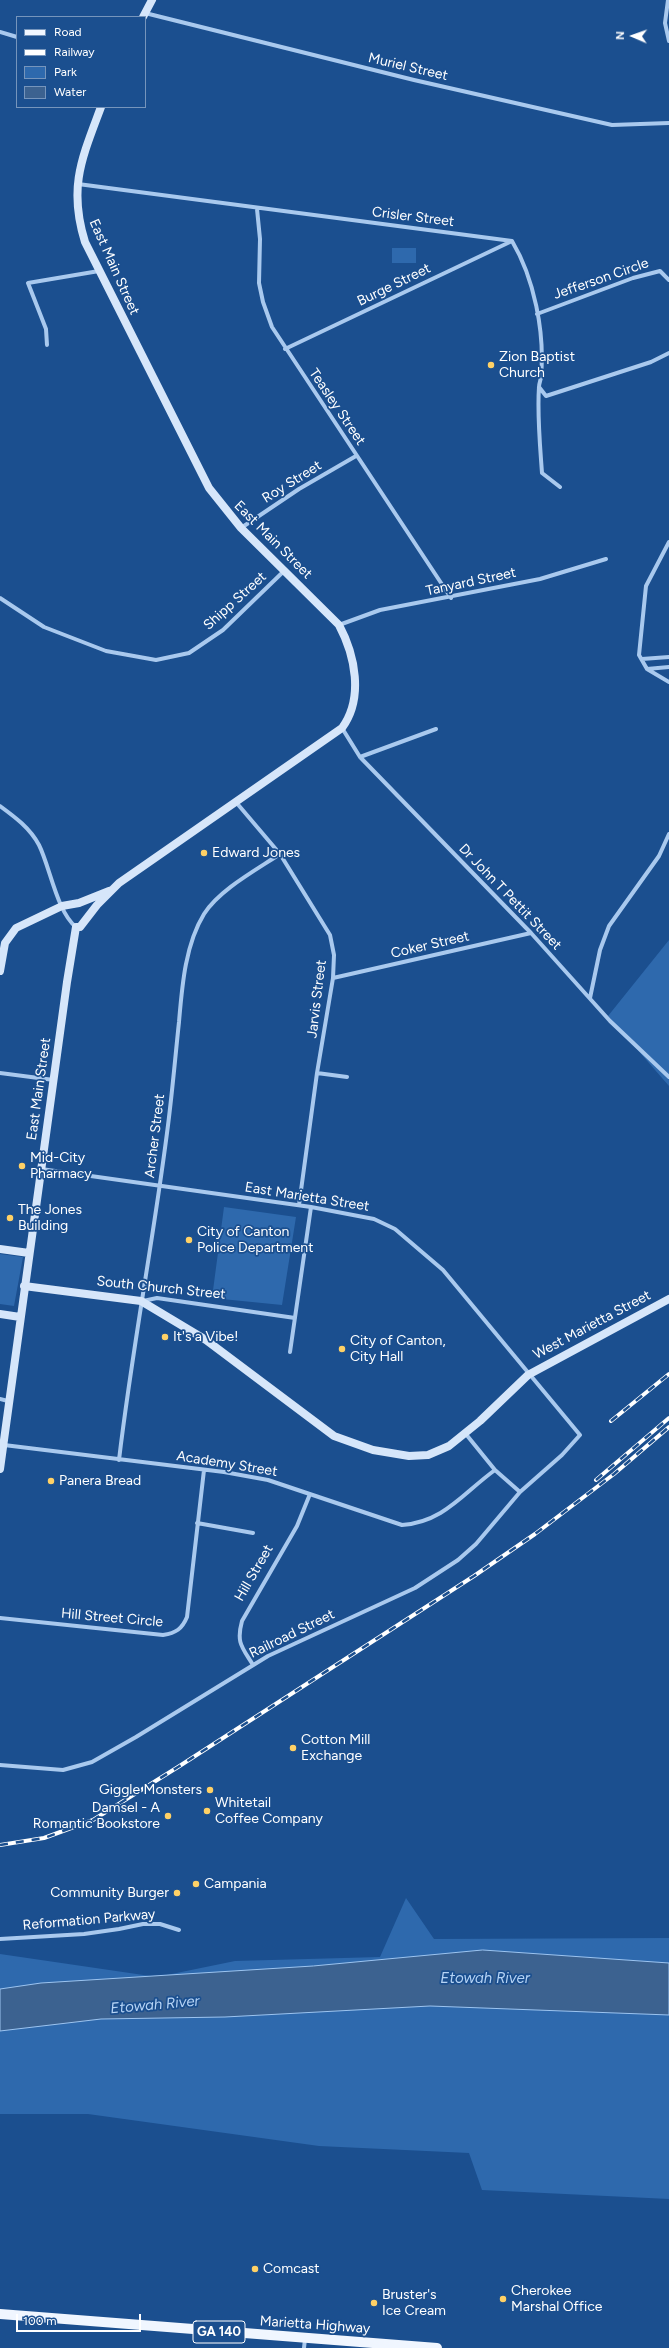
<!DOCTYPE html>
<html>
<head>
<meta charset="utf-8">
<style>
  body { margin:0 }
  #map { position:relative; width:669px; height:2348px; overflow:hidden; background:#1b4f8f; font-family:Figtree,sans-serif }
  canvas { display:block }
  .legend { position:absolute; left:16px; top:16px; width:130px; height:92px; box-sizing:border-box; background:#1b4f8f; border:1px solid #7695bc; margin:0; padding:5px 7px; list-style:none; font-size:12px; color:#fff }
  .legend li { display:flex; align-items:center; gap:8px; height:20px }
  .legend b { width:20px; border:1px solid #7695bc }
  .north { position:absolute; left:613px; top:16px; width:40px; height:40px; -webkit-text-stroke:3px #1b4f8f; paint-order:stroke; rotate:272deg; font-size:11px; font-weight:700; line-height:16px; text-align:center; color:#fff }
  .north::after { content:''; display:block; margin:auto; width:14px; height:18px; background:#fff; clip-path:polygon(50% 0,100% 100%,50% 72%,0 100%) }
  .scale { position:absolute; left:16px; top:2314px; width:125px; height:18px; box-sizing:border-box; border:2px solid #fff; border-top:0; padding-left:5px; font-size:12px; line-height:14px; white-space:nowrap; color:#fff; -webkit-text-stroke:3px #1b4f8f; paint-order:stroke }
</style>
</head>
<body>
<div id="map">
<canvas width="669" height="2348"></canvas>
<ul class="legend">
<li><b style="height:5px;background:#f0f6ff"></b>Road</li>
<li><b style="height:5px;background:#fff"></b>Railway</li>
<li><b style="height:11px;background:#2e69ad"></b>Park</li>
<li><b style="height:11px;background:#3c6290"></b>Water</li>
</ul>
<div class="north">N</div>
<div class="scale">100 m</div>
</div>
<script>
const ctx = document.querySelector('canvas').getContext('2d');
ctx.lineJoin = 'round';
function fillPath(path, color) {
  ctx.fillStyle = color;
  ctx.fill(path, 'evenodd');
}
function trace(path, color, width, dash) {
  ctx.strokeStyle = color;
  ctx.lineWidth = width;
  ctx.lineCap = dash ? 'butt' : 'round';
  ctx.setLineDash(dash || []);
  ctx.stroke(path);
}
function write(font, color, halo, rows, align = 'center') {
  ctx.font = font + ' Figtree,sans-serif';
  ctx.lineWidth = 3.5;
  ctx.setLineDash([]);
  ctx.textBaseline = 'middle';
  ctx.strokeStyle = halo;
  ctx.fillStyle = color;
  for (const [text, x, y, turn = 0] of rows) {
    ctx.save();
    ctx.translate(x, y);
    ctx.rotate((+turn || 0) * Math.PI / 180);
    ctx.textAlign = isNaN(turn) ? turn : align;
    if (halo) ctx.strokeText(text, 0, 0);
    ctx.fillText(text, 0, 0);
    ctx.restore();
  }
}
fillPath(new Path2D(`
  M392 248H416V263H392Z
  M669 940V1086L608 1016Z
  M224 1207 296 1217 282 1305 212 1298Z
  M0 1254 23 1257 14 1306 0 1304Z
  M406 1898 434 1939 669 1938V2199L482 2190 469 2153 319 2146 88 2114H0V1954L157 1977 235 1961 380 1957Z`), '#2e69ad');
const water = new Path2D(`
  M483 1950 669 1963V2015L430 2006 225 2017 101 2019 0 2031V1989L41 1983 313 1966Z`);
fillPath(water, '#3c6290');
trace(water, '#9cc4f0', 1);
trace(new Path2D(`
  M668 0 665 23 669 41
  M145 13 414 80 612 125 669 123
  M0 32 17 37
  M78 184 512 241C534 278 545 332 541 376 541 380 539 383 539 387 537 415 540 445 542 473L560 487
  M257 209 260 239 259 283 263 302 272 327 451 598
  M537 314 633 278 660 271 669 280
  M47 345 46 329 28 283 99 271
  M285 349 512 241
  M539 387 546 396 651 362 669 353
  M241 528 299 489 356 456
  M0 598 44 627 106 651 156 660 189 653 223 630 284 571
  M339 625 380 610 540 579 606 559
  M642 659 669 657
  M647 669 639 655 646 586 669 542
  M647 669 669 682
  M647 669 669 667
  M342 728 360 757 531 933 610 1021 669 1077
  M360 757 436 729
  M235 801 280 854 330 935 334 955 333 978 317 1073 299 1205
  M0 806C15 817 30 828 39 845 50 867 57 912 76 927
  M333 978 531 933
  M590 998 600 950 609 926 659 856 669 834
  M0 1073 54 1080
  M317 1073 347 1077
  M143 1301 157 1298 295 1318
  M290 1352 311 1207
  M0 1399 8 1401
  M465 1433 495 1470 520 1492
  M4 1445 224 1472 268 1480 402 1525C444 1522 463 1493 495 1470
  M119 1460C132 1350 153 1242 167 1133 172 1096 175 1059 179 1022 182 987 185 945 204 914 219 890 256 870 280 854
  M197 1523 253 1533
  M0 1618 163 1635C176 1633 182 1629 187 1617L204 1470
  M253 1665C242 1647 236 1643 242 1621L297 1526 310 1494
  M0 1765 63 1770 92 1762 136 1737 268 1656 415 1588 458 1560 476 1544 520 1492 562 1455 580 1435 443 1270 395 1229 374 1219 311 1207 41 1169
  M0 1939 84 1934 119 1929 143 1924H160L179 1930
  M304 2348 305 2339`), '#a9c9ee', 4);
trace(new Path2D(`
  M143 17 152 0
  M0 971 5 943 16 928 62 906 79 903 109 891
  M0 1249 29 1253
  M24 1286 141 1301 206 1340 334 1436 373 1450 409 1456 428 1455 449 1446 480 1421 528 1375 669 1299
  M0 1314 20 1317
  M0 1469 67 982 76 927H80L97 905 119 883 342 728C364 698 355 655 339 625L241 528 209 488 85 242C68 187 82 158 101 107`), '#d6e6fa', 8);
trace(new Path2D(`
  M0 2314 437 2348`), '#f0f6ff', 10);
const rail = new Path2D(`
  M611 1421 669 1374
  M596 1480 669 1418
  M0 1845 44 1838 93 1820 178 1767 474 1576 535 1534 614 1474 669 1427`);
trace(rail, '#fff', 4);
trace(rail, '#1b4f8f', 2.5, [8]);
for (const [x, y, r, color] of [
  [491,365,4,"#ffd166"],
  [204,853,4,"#ffd166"],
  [22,1166,4,"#ffd166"],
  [10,1218,4,"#ffd166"],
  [189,1240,4,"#ffd166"],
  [165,1337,4,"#ffd166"],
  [342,1349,4,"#ffd166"],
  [51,1481,4,"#ffd166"],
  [293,1748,4,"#ffd166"],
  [210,1790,4,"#ffd166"],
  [207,1811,4,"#ffd166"],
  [168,1816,4,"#ffd166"],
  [196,1884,4,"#ffd166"],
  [177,1893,4,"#ffd166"],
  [255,2269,4,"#ffd166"],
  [503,2299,4,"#ffd166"],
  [374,2303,4,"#ffd166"]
]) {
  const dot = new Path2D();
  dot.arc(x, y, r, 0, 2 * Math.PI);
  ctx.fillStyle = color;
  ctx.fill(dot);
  trace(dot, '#1b4f8f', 1.5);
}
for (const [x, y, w] of [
  [219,2332,52]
]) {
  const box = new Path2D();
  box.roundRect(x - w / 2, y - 11, w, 22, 3);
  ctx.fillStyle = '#1b4f8f';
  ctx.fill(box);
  trace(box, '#fff', 1);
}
write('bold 13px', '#fff', null, [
  ["GA 140",219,2332]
]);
write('14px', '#fff', '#1b4f8f', [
  ["Muriel Street",408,67,13],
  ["Crisler Street",413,217,7],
  ["East Main Street",114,267,66],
  ["Jefferson Circle",601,279,-19],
  ["Burge Street",394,285,-26],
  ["Teasley Street",337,407,56],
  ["Roy Street",292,482,-32],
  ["East Main Street",273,540,45],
  ["Tanyard Street",471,582,-12],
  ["Shipp Street",235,601,-42],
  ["Dr John T Pettit Street",510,897,46],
  ["Coker Street",430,945,-13],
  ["Jarvis Street",317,999,-83],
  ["East Main Street",39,1089,-82],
  ["Archer Street",155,1136,-83],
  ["East Marietta Street",307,1197,9],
  ["South Church Street",161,1288,6],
  ["West Marietta Street",592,1325,-28],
  ["Academy Street",227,1464,9],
  ["Hill Street",254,1573,-60],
  ["Hill Street Circle",112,1618,5],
  ["Railroad Street",292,1634,-26],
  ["Reformation Parkway",89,1920,-5],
  ["Marietta Highway",315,2325,4]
]);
write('14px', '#fff', '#1b4f8f', [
  ["Zion Baptist",499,357],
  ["Church",499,373],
  ["Edward Jones",212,853],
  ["Mid-City",30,1158],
  ["Pharmacy",30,1174],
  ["The Jones",18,1210],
  ["Building",18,1226],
  ["City of Canton",197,1232],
  ["Police Department",197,1248],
  ["It's a Vibe!",173,1337],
  ["City of Canton,",350,1341],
  ["City Hall",350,1357],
  ["Panera Bread",59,1481],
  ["Cotton Mill",301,1740],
  ["Exchange",301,1756],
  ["Giggle Monsters",202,1790,"right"],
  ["Whitetail",215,1803],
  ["Coffee Company",215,1819],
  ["Damsel - A",160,1808,"right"],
  ["Romantic Bookstore",160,1824,"right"],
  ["Campania",204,1884],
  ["Community Burger",169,1893,"right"],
  ["Comcast",263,2269],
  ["Cherokee",511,2291],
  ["Marshal Office",511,2307],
  ["Bruster's",382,2295],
  ["Ice Cream",382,2311]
], 'left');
write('italic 15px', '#b5d3f5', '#1b4f8f', [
  ["Etowah River",485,1979],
  ["Etowah River",155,2005,-5]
]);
</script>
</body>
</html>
